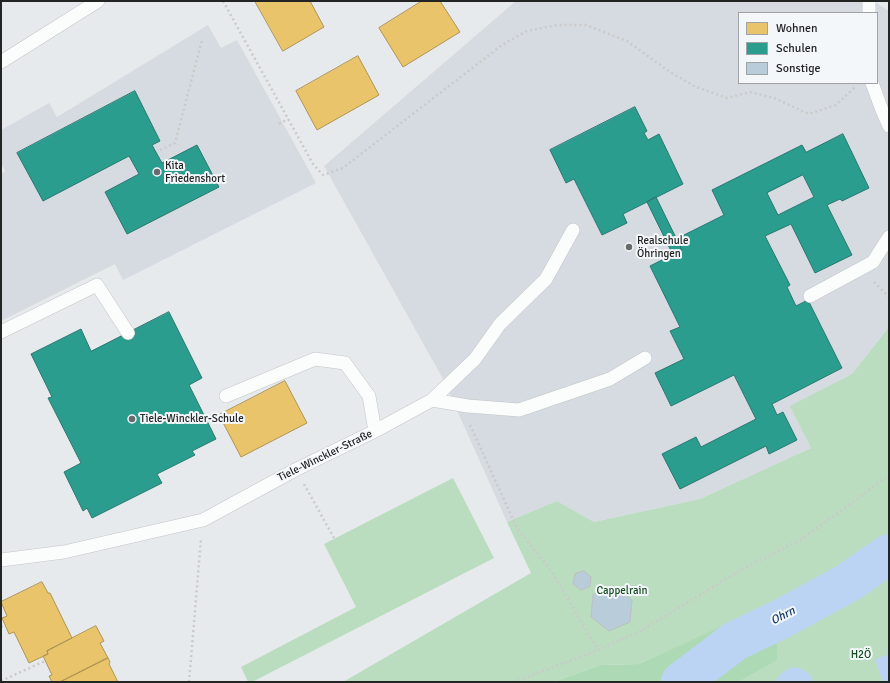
<!DOCTYPE html>
<html>
<head>
<meta charset="utf-8">
<style>
  body { margin:0 }
  #map { position:relative; width:890px; height:683px; overflow:hidden; background:#e7eaec; font-family:Signika,sans-serif }
  canvas { display:block }
  .frame { position:absolute; inset:0; border:2px solid #232525; pointer-events:none }
  .legend { position:absolute; left:738px; top:12px; width:140px; height:72px; box-sizing:border-box; background:#f4f7fa; border:1px solid #a0a3a5; margin:0; padding:5px 7px; list-style:none; font-size:12px; color:#232525 }
  .legend li { display:flex; align-items:center; gap:8px; height:20px }
  .legend b { width:20px; border:1px solid #a0a3a5 }
</style>
</head>
<body>
<div id="map">
<canvas width="890" height="683"></canvas>
<div class="frame"></div>
<ul class="legend">
<li><b style="height:11px;background:#e9c46a"></b>Wohnen</li>
<li><b style="height:11px;background:#2a9d8f"></b>Schulen</li>
<li><b style="height:11px;background:#b9ccd9"></b>Sonstige</li>
</ul>
</div>
<script>
const ctx = document.querySelector('canvas').getContext('2d');
ctx.lineJoin = 'round';
function fillPath(path, color) {
  ctx.fillStyle = color;
  ctx.fill(path, 'evenodd');
}
function trace(path, color, width, dash) {
  ctx.strokeStyle = color;
  ctx.lineWidth = width;
  ctx.lineCap = dash ? 'butt' : 'round';
  ctx.setLineDash(dash || []);
  ctx.stroke(path);
}
function write(font, color, halo, rows, align = 'center') {
  ctx.font = font + ' Signika,sans-serif';
  ctx.lineWidth = 4;
  ctx.setLineDash([]);
  ctx.textBaseline = 'middle';
  ctx.strokeStyle = halo;
  ctx.fillStyle = color;
  for (const [text, x, y, turn = 0] of rows) {
    ctx.save();
    ctx.translate(x, y);
    ctx.rotate((+turn || 0) * Math.PI / 180);
    ctx.textAlign = isNaN(turn) ? turn : align;
    if (halo) ctx.strokeText(text, 0, 0);
    ctx.fillText(text, 0, 0);
    ctx.restore();
  }
}
fillPath(new Path2D(`
  M516 1H873L889 11V327L852 374 791 406 811 448 700 499 594 522 557 501 507 522 443 379 324 166ZM739 13H877V83H739Z
  M208 25 221 48 237 40 316 183 123 280 115 264 1 321V174L5 171 1 163V130L49 103 57 117Z`), '#d6dbe1');
fillPath(new Path2D(`
  M889 327V682H739L776 660 777 602 639 664 600 665 553 682H343L531 573 507 522 557 501 594 522 700 499 811 448 790 406 852 374Z
  M453 478 494 558 252 682H248L241 667 356 607 324 544Z`), '#badcbf');
fillPath(new Path2D(`
  M777 601V660L739 682H553L600 665 639 664Z`), '#addab4');
fillPath(new Path2D(`
  M889 654V682H883L875 659Z
  M796 667C805 670 811 673 813 682H775C781 672 785 669 796 667Z`), '#bbd4f4');
const homes = new Path2D(`
  M255 1H310L324 27 283 51Z
  M422 1H440L460 32 403 67 379 28Z
  M358 56 379 95 317 130 296 91Z
  M285 381 307 423 241 457 219 415Z
  M42 582 48 593H50L72 638 47 651 48 654 29 663 14 632 9 634 2 618 7 616 1 602Z
  M96 626 104 641 100 643 108 658 60 682H52L49 676 52 675 43 656 48 654 47 651Z
  M108 658 110 662 109 664 118 682H60Z`);
fillPath(homes, '#e9c46a');
trace(homes, '#ae9455', 1);
const schools = new Path2D(`
  M135 91 160 141 152 145 162 163 197 145 219 187 127 234 105 192 139 174 129 156 43 201 17 153Z
  M635 107 647 131 644 133 648 140 659 134 683 184 623 214 627 223 602 235 574 179 566 183 550 150Z
  M843 134 869 188 842 201 840 199 827 205 852 255 815 273 791 224 765 236 790 285 787 287 796 306 808 300 842 368 772 404 777 415 783 412 797 440 769 454 766 446 680 489 662 454 696 437 701 447 756 419 734 375 671 406 655 373 684 359 670 331 680 327 650 266 682 250 676 239 724 215 712 190 802 145 806 152ZM803 175 814 197 778 215 767 193Z
  M656 197 682 250 673 255 647 202Z
  M169 312 202 378 189 385 216 439 192 451 195 455 157 474 162 483 92 518 87 508 83 511 64 472 81 463 48 398 52 397 31 354 81 329 91 351Z`);
fillPath(schools, '#2a9d8f');
trace(schools, '#28796f', 1);
trace(new Path2D(`
  M681 682 735 641 781 619 849 582 889 554`), '#bbd4f4', 40);
const building = new Path2D(`
  M584 571 591 577 590 586 581 590 573 584 575 574Z
  M614 586 632 600 630 622 609 631 591 617 593 595Z`);
fillPath(building, '#b9ccd9');
trace(building, '#bec0c1', 1);
const service = new Path2D(`
  M869 13V1
  M1 62 98 1
  M872 83 882 110 889 126
  M810 296 873 262 889 237
  M1 332 97 285 128 333
  M226 396 315 359 345 363 369 396 375 431
  M432 400 468 406 519 410 610 379 645 358
  M1 560 64 552 203 520 295 470 375 431 432 400 475 359 500 324 546 279 573 230`);
trace(service, '#c3c5c7', 14);
trace(new Path2D(`
  M223 1 313 164 323 175 343 168 502 45 527 31 557 25H586L627 41 670 72 696 87 727 98 750 92 774 98 809 114 836 105 855 87
  M279 124 288 119
  M160 150 175 143 202 40
  M874 282 889 297
  M470 425 517 528 550 569 598 650
  M304 484 334 538
  M1 627 5 625
  M1 681 45 661
  M189 682 201 539
  M514 682 598 650 639 632 744 568 802 539 845 508 889 475`), '#cacacb', 2.5, [2, 3]);
trace(service, '#fbfcfc', 13);
for (const [x, y, r, color] of [
  [157,172,4,"#686a6b"],
  [629,247,4,"#686a6b"],
  [132,419,4,"#686a6b"]
]) {
  const dot = new Path2D();
  dot.arc(x, y, r, 0, 2 * Math.PI);
  ctx.fillStyle = color;
  ctx.fill(dot);
  trace(dot, '#f4f7fa', 1.5);
}
write('11px', '#232525', '#f4f7fa', [
  ["Kita",165,166],
  ["Friedenshort",165,179],
  ["Realschule",637,241],
  ["Öhringen",637,254],
  ["Tiele-Winckler-Schule",140,419]
], 'left');
write('11px', '#232525', '#f4f7fa', [
  ["Tiele-Winckler-Straße",325,456,-26]
]);
write('11px', '#154c1f', '#f4f7fa', [
  ["Cappelrain",622,591],
  ["H2Ö",861,655]
]);
write('italic 12px', '#133968', '#f4f7fa', [
  ["Ohrn",783,616,-28]
]);
</script>
</body>
</html>
